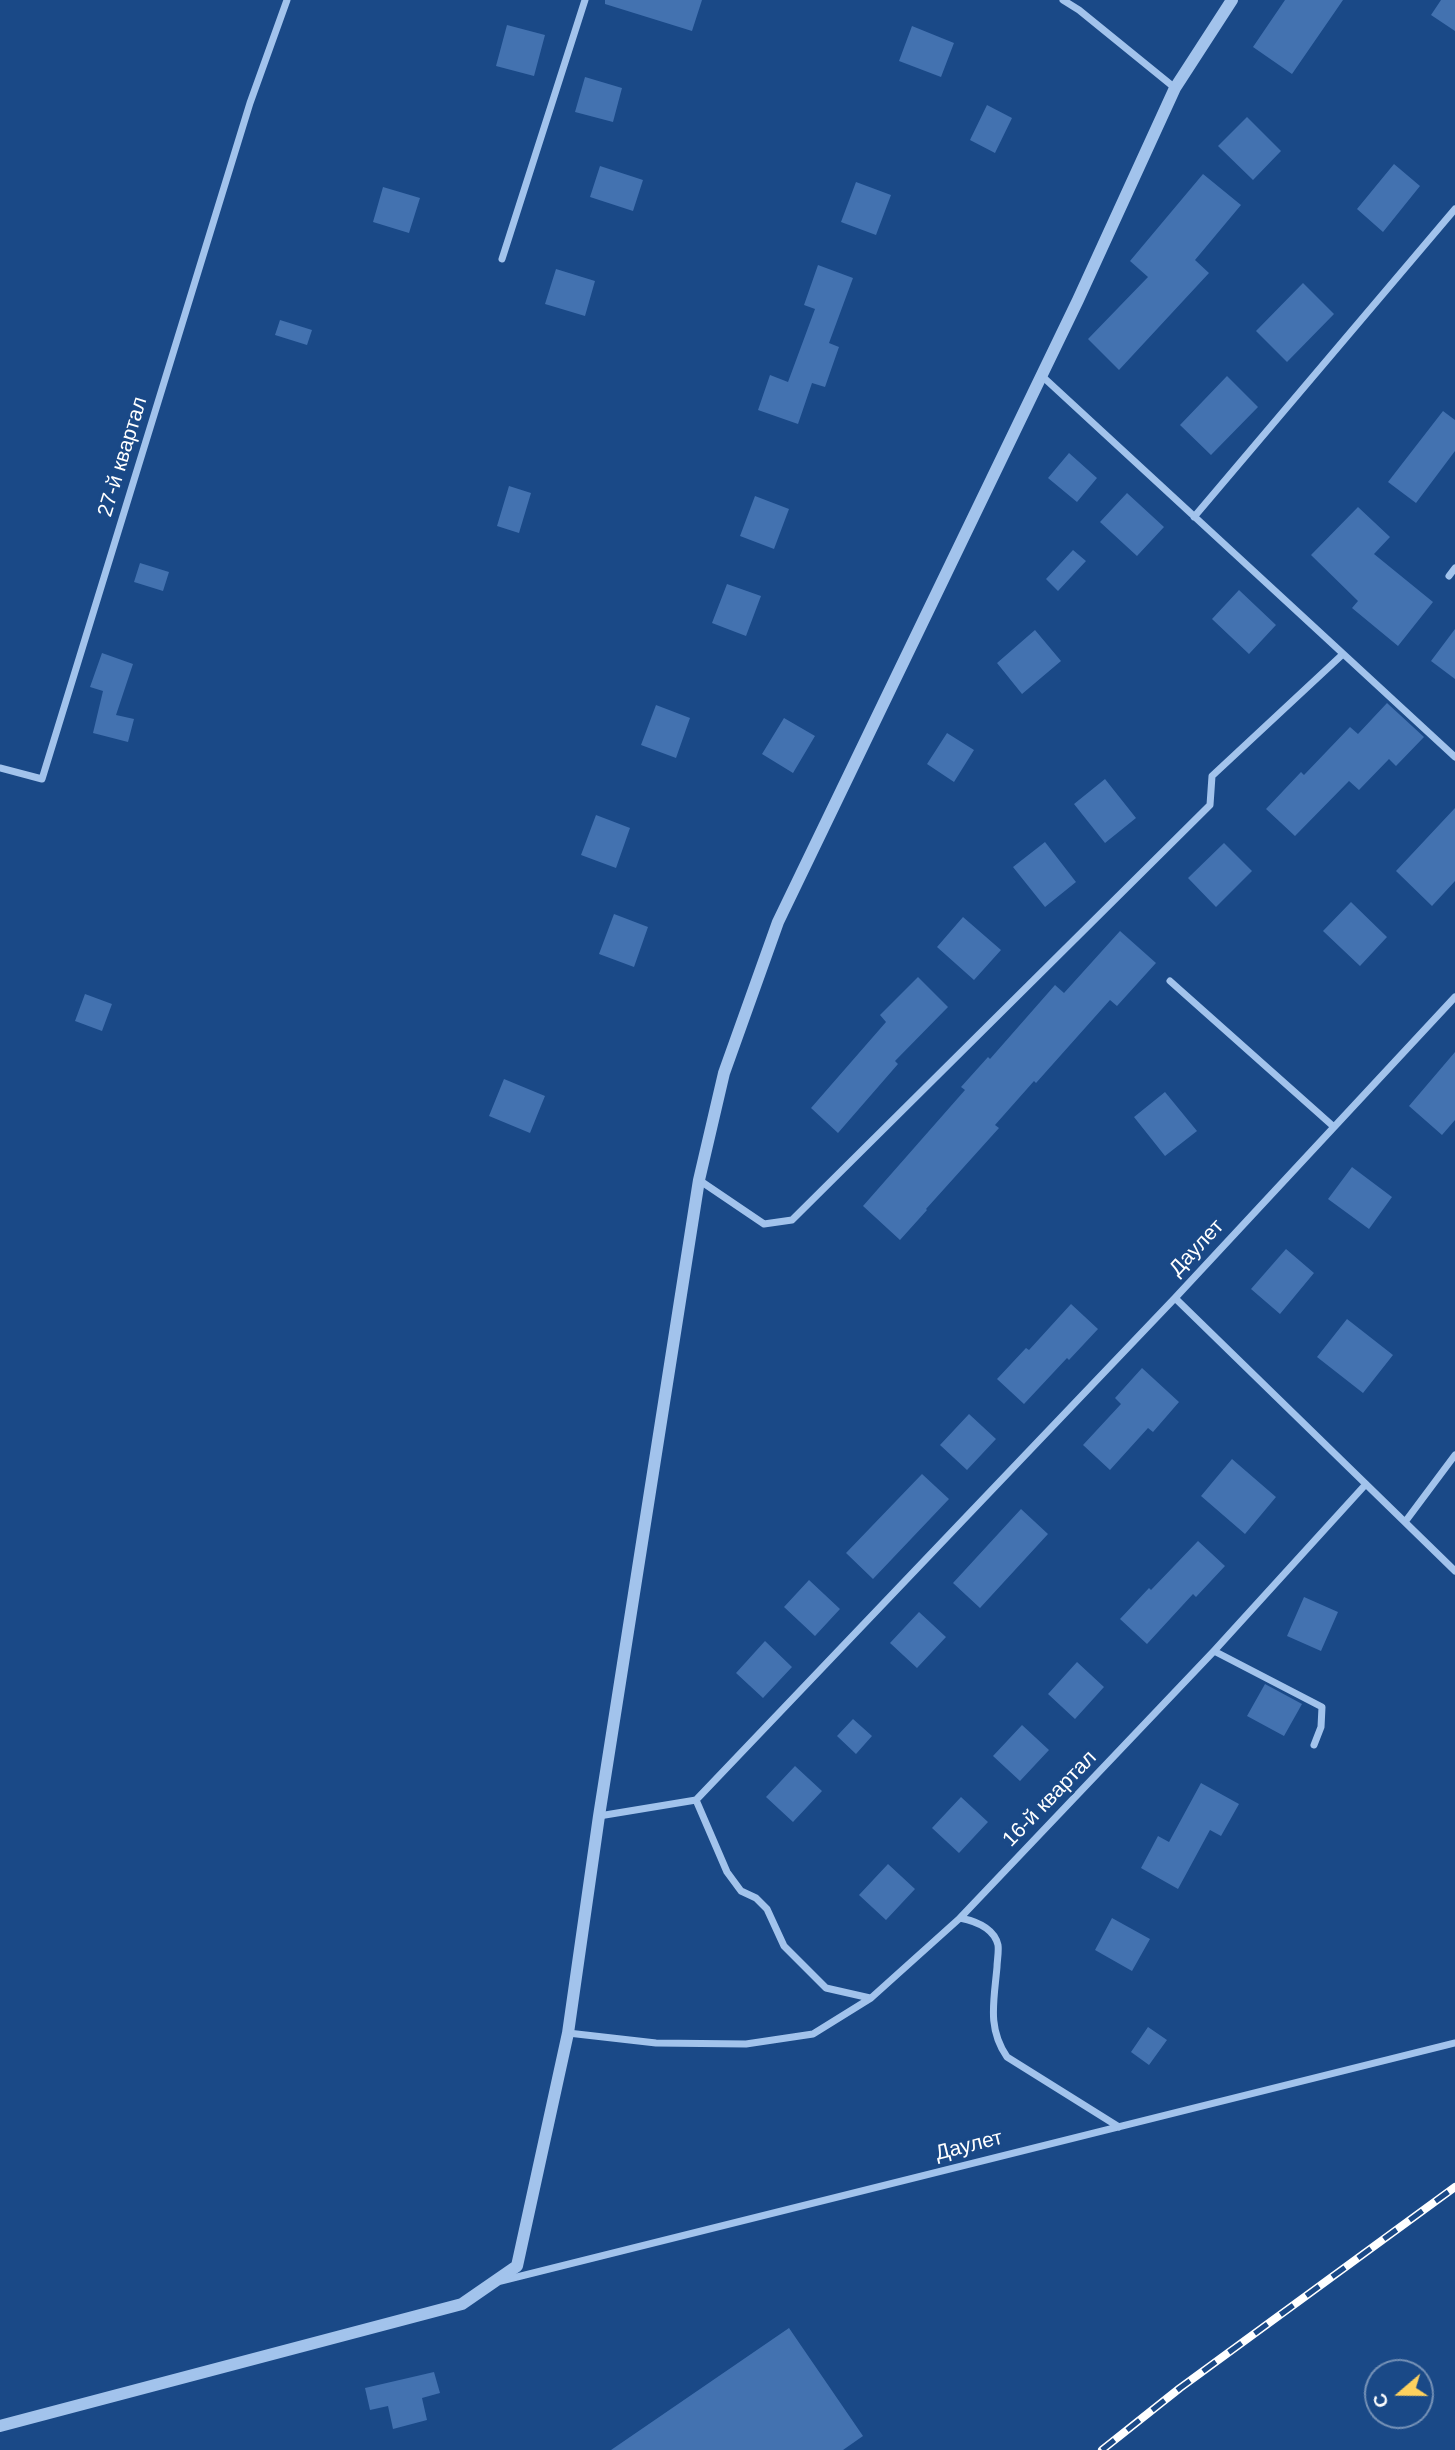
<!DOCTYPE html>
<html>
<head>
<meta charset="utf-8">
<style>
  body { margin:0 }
  #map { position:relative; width:1455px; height:2450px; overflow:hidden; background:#1a4987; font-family:Arial,sans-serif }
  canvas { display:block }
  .north { position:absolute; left:1364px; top:2359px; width:70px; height:70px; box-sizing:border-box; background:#1a4987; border:2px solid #7692b7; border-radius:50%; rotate:250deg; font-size:19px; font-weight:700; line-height:28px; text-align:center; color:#fff }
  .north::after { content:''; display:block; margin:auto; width:24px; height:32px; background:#fed15e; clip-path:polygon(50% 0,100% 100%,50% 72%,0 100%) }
</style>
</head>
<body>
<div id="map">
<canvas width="1455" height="2450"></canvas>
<div class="north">С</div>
</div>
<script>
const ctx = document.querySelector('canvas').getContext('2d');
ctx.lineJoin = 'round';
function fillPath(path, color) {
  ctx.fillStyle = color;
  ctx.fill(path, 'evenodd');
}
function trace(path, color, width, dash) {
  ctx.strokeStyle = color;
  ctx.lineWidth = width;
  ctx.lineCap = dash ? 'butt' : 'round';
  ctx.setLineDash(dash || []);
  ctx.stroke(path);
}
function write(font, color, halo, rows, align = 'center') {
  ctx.font = font + ' Arial,sans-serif';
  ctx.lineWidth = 6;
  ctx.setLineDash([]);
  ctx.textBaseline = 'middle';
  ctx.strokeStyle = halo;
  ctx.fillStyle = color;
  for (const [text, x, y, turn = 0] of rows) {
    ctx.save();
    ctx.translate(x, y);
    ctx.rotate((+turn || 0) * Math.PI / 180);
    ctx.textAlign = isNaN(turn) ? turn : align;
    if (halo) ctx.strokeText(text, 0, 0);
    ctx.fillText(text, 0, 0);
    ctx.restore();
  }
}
fillPath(new Path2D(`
  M605 0H702L692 31 605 4Z
  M1285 0H1343L1292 74 1253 47Z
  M1441 0H1455V31L1431 15Z
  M507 25 545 35 534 76 496 66Z
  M912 26 954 43 941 77 899 61Z
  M585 77 622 88 613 122 575 112Z
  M987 105 1012 118 995 153 970 140Z
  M1247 117 1281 151 1253 180 1218 146Z
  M1394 164 1420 186 1383 232 1357 209Z
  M600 166 643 180 633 211 590 197Z
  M1203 174 1241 205 1195 260 1209 273 1119 370 1088 339 1148 277 1130 261Z
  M856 182 891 195 876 235 841 222Z
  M383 187 420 198 409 233 373 222Z
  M818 265 853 278 829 343 839 347 825 387 812 383 798 424 758 410 770 375 788 382 815 309 804 305Z
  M556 269 595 281 585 316 545 304Z
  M1303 283 1334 314 1287 362 1256 331Z
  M280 320 312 330 307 345 275 335Z
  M1227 376 1258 407 1211 455 1180 425Z
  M1443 411 1455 420V451L1416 503 1388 482Z
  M1069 453 1097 478 1077 502 1048 478Z
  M509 486 531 493 519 533 497 526Z
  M1127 493 1164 527 1137 556 1100 522Z
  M755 496 789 509 774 549 740 536Z
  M1358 507 1390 537 1374 554 1433 602 1398 646 1352 608 1358 601 1311 555Z
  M1073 550 1086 561 1058 591 1046 579Z
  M140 563 169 572 163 591 134 582Z
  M727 584 761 596 746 636 712 623Z
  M1239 590 1276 625 1249 654 1212 619Z
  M1455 629V679L1431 661Z
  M1035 630 1061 661 1022 694 997 663Z
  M102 653 133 664 116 715 134 719 128 742 93 733 103 691 90 687Z
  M1387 703 1424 737 1396 766 1389 759 1359 790 1349 781 1295 836 1266 809 1301 772 1304 775 1350 727 1358 734Z
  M656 705 690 718 676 758 641 745Z
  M784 718 815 736 793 773 762 754Z
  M947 733 974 750 954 782 927 764Z
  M1105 779 1136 818 1105 843 1074 804Z
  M1455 808V881L1432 906 1396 871Z
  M596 815 630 828 616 868 581 855Z
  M1045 842 1076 882 1045 907 1013 867Z
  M1224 843 1252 871 1216 907 1188 878Z
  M1351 902 1387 937 1360 966 1323 931Z
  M614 914 648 927 634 967 599 954Z
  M963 917 1001 950 974 980 937 947Z
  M1120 931 1156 963 1117 1006 1110 1000 1036 1083 1034 1081 995 1125 999 1128 926 1209 927 1210 900 1240 863 1206 965 1090 961 1087 988 1057 990 1059 1055 985 1064 993Z
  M918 977 948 1007 895 1061 898 1064 838 1133 811 1108 886 1022 880 1015Z
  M85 994 112 1004 102 1031 75 1021Z
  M1455 1052V1120L1442 1135 1409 1106Z
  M504 1079 545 1096 530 1133 489 1116Z
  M1165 1092 1197 1131 1165 1156 1134 1117Z
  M1352 1167 1392 1197 1369 1229 1328 1199Z
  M1286 1249 1314 1273 1280 1314 1251 1289Z
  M1071 1304 1098 1329 1069 1360 1067 1358 1024 1404 997 1379 1026 1348 1029 1350Z
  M1347 1319 1393 1355 1363 1393 1317 1357Z
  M1142 1368 1179 1402 1153 1432 1148 1428 1110 1470 1083 1445 1121 1404 1115 1398Z
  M969 1414 996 1439 967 1470 940 1445Z
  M1232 1459 1276 1497 1245 1534 1201 1496Z
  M922 1474 949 1499 873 1579 846 1553Z
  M1021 1509 1048 1534 980 1608 953 1583Z
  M1198 1541 1225 1566 1196 1597 1193 1594 1147 1644 1120 1619 1149 1588 1151 1590Z
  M809 1580 840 1609 815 1636 784 1607Z
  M1304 1597 1338 1612 1321 1651 1287 1636Z
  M919 1612 946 1637 917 1668 890 1643Z
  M765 1641 792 1667 763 1698 736 1673Z
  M1077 1662 1104 1687 1075 1719 1048 1694Z
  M1265 1684 1302 1704 1284 1736 1247 1716Z
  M853 1719 872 1736 856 1754 837 1736Z
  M1022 1725 1049 1750 1020 1781 993 1756Z
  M795 1766 822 1791 793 1822 766 1797Z
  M1201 1783 1239 1804 1221 1836 1210 1830 1178 1889 1141 1868 1158 1836 1169 1842Z
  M961 1797 988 1822 959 1853 932 1828Z
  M888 1864 915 1889 886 1920 859 1895Z
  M1112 1918 1150 1939 1132 1971 1095 1950Z
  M1148 2027 1167 2040 1149 2065 1131 2052Z
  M789 2328 863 2436 843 2450H611Z
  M434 2372 440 2393 422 2398 427 2420 393 2429 388 2406 370 2410 365 2388Z`), '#4372b0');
trace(new Path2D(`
  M1063 0 1079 10 1175 88
  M502 259 585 0
  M1042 376 1455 757
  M1194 517 1455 209
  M1449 576 1455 568
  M0 768 42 779 250 103 287 0
  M1170 981 1334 1127
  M1455 997 1175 1298 1455 1571
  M699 1180 764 1224 792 1220 1210 805 1212 776 1343 654
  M1405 1522 1455 1455
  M1214 1651 1322 1707 1321 1727 1314 1745
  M696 1800 727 1872 741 1891 756 1898 767 1909 784 1946 826 1988 870 1998
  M599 1816 696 1800 1175 1298
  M568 2033 656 2043 746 2044 813 2034 871 1998 960 1918
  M1119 2127 1007 2057C987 2028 994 2001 997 1967 997 1961 999 1952 998 1945 994 1928 975 1921 960 1918L1214 1651 1366 1484
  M501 2281 1455 2043`), '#a2c3ec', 7);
trace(new Path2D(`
  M0 2426 462 2304 517 2266 568 2033 599 1816 699 1180 724 1073 778 922 1078 300 1175 88 1232 0`), '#a2c3ec', 12);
const rail = new Path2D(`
  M1102 2450 1180 2388 1455 2187`);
trace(rail, '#fff', 8);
trace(rail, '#1a4987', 5, [16]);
write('21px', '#fff', '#1a4987', [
  ["27-й квартал",123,457,-73],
  ["Даулет",1197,1248,-47],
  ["16-й квартал",1050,1799,-46],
  ["Даулет",969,2146,-14]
]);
</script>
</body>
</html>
